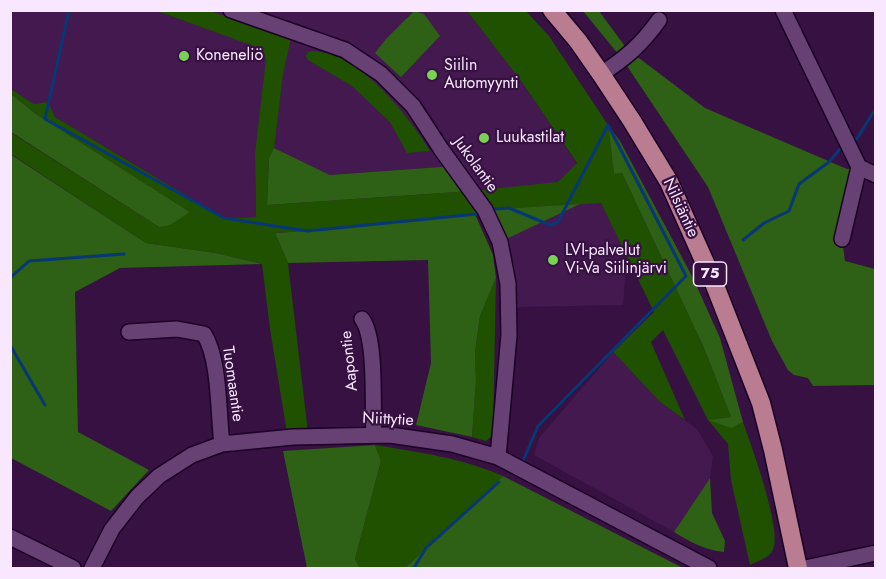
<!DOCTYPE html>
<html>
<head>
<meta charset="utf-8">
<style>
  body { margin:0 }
  #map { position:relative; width:886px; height:579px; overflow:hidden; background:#361141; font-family:Jost,sans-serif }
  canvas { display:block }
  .frame { position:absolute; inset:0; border:12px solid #f9e7ff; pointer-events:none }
</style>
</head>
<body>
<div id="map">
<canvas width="886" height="579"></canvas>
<div class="frame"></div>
</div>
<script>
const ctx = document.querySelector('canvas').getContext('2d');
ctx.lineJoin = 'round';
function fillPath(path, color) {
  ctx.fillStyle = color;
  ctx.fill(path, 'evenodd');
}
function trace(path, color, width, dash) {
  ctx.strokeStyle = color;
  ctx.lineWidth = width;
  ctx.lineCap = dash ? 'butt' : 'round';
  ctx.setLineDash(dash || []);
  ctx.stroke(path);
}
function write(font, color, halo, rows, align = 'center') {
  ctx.font = font + ' Jost,sans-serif';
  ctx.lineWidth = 4.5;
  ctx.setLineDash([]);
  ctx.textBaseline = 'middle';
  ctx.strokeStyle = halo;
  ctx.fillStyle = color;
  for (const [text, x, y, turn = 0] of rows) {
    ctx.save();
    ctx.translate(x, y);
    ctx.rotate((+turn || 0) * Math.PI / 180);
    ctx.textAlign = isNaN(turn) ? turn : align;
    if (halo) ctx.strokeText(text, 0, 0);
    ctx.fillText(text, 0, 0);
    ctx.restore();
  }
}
fillPath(new Path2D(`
  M10 11H414L406 18 424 14 415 11H467L521 81 577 164 601 203 627 254 623 305 522 307 509 309 500 242 454 166 330 175 274 148 255 154 256 217 224 218 55 117 48 103 34 104 11 89Z
  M613 352 660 402 697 429 713 456 710 478 674 532 534 455 539 438Z`), '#43194f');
fillPath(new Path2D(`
  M157 11H210L291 38 283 74 274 148 269 158 267 205 472 191 558 182 577 163 521 81 467 11H526L549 36 608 125 614 174 622 173 704 348 731 417 710 420 732 427 743 422C751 445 783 531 773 550 769 558 758 561 750 565L731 480 728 444 708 420 663 330 651 342 685 420 660 402 613 352 654 312 601 203 485 210 475 214 336 229 275 233 288 263 307 424V433H287L270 329 262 264 216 253 146 243 11 154 10 132 159 227 190 212 36 114 11 94V89L34 104 48 102 55 117 224 218 256 217 255 154 266 59 259 48Z
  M312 51C320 52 328 53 335 56 370 69 411 119 430 151L407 153 390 122 352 86 308 60 306 56 308 52Z
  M496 278 493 435 486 441 472 437 476 381 475 352 480 316Z
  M375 445C423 453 458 457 503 476L405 568H360L355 559 381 461Z`), '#1f5101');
fillPath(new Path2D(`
  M414 11 424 14 440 36 401 77 375 53 386 39Z
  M583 11H599L627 49 705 108 847 169 859 167 842 239 845 261 875 269V385L813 386 808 378 794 375 788 370 772 341 708 187 623 60Z
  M11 94 36 114 190 212 170 225 159 227 11 132Z
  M608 125 620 141 693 278 720 338 743 422 732 428 708 420 731 417 704 348 622 173 614 174Z
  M274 148 330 175 454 166 472 191 267 205 269 158Z
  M10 154 146 243 216 253 262 264 120 268 75 292 78 432 149 470 111 511 11 458Z
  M580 204 500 242 485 210Z
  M475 214 493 255 496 278 480 316 475 352 476 381 472 437 416 425 431 363 428 260 288 263 275 233 336 229Z
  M375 445 381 461 355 559 360 568H307L283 451Z
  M503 476 683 568H405Z
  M710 478 712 513 725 541 724 552C705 550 690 542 674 532Z`), '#2e6016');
trace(new Path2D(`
  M69 10 45 119 224 218 307 231 477 214
  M856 140 876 108
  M495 209 509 208 550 225 558 222 608 125
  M743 240 764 223 789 211 799 184 829 162 840 149
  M10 278 29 261 124 254
  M10 345 45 405
  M523 461 538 426 686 276 608 125
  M414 568 426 548 499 482`), '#073775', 3);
const minor = new Path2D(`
  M231 10 345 50 381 74 413 106 441 149 485 210 500 242 508 284 509 335 498 457
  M783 10 859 167 876 175
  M601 74C626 58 642 44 659 20
  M842 239 859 167
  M362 319C377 339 372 408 374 435
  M129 332 177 329 204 334C220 359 218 413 222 444
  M10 537 73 568
  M92 568 112 529 137 497 159 476 192 455 222 444 293 437 390 435 452 444 498 457 709 568
  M805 568 876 553`);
const major = new Path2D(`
  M552 10 578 41 601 74 632 121 669 182 714 283 761 403 773 450 798 568`);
trace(minor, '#1c0026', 18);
trace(major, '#1c0026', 21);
trace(minor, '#674174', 15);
trace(major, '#b97c91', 18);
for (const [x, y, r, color] of [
  [184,56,6,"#7ad156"],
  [432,75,6,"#7ad156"],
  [484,138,6,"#7ad156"],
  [553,260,6,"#7ad156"]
]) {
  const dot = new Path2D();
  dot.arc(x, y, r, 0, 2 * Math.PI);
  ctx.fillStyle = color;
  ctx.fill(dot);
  trace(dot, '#361141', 2);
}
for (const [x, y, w] of [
  [710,274,33]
]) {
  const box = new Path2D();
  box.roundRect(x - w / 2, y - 12, w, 24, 4.5);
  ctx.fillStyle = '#361141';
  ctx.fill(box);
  trace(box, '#f9e7ff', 1.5);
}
write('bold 15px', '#f9e7ff', null, [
  ["75",710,274]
]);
write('16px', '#f9e7ff', '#361141', [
  ["Koneneliö",196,56],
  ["Siilin",444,66],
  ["Automyynti",444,84],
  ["Luukastilat",496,138],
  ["LVI-palvelut",565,251],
  ["Vi-Va Siilinjärvi",565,269]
], 'left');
write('16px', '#f9e7ff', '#361141', [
  ["Jukolantie",475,165,54],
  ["Nilsiäntie",680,208,65],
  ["Aapontie",350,361,-96],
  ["Tuomaantie",232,384,82],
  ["Niittytie",388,420,3]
]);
</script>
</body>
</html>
